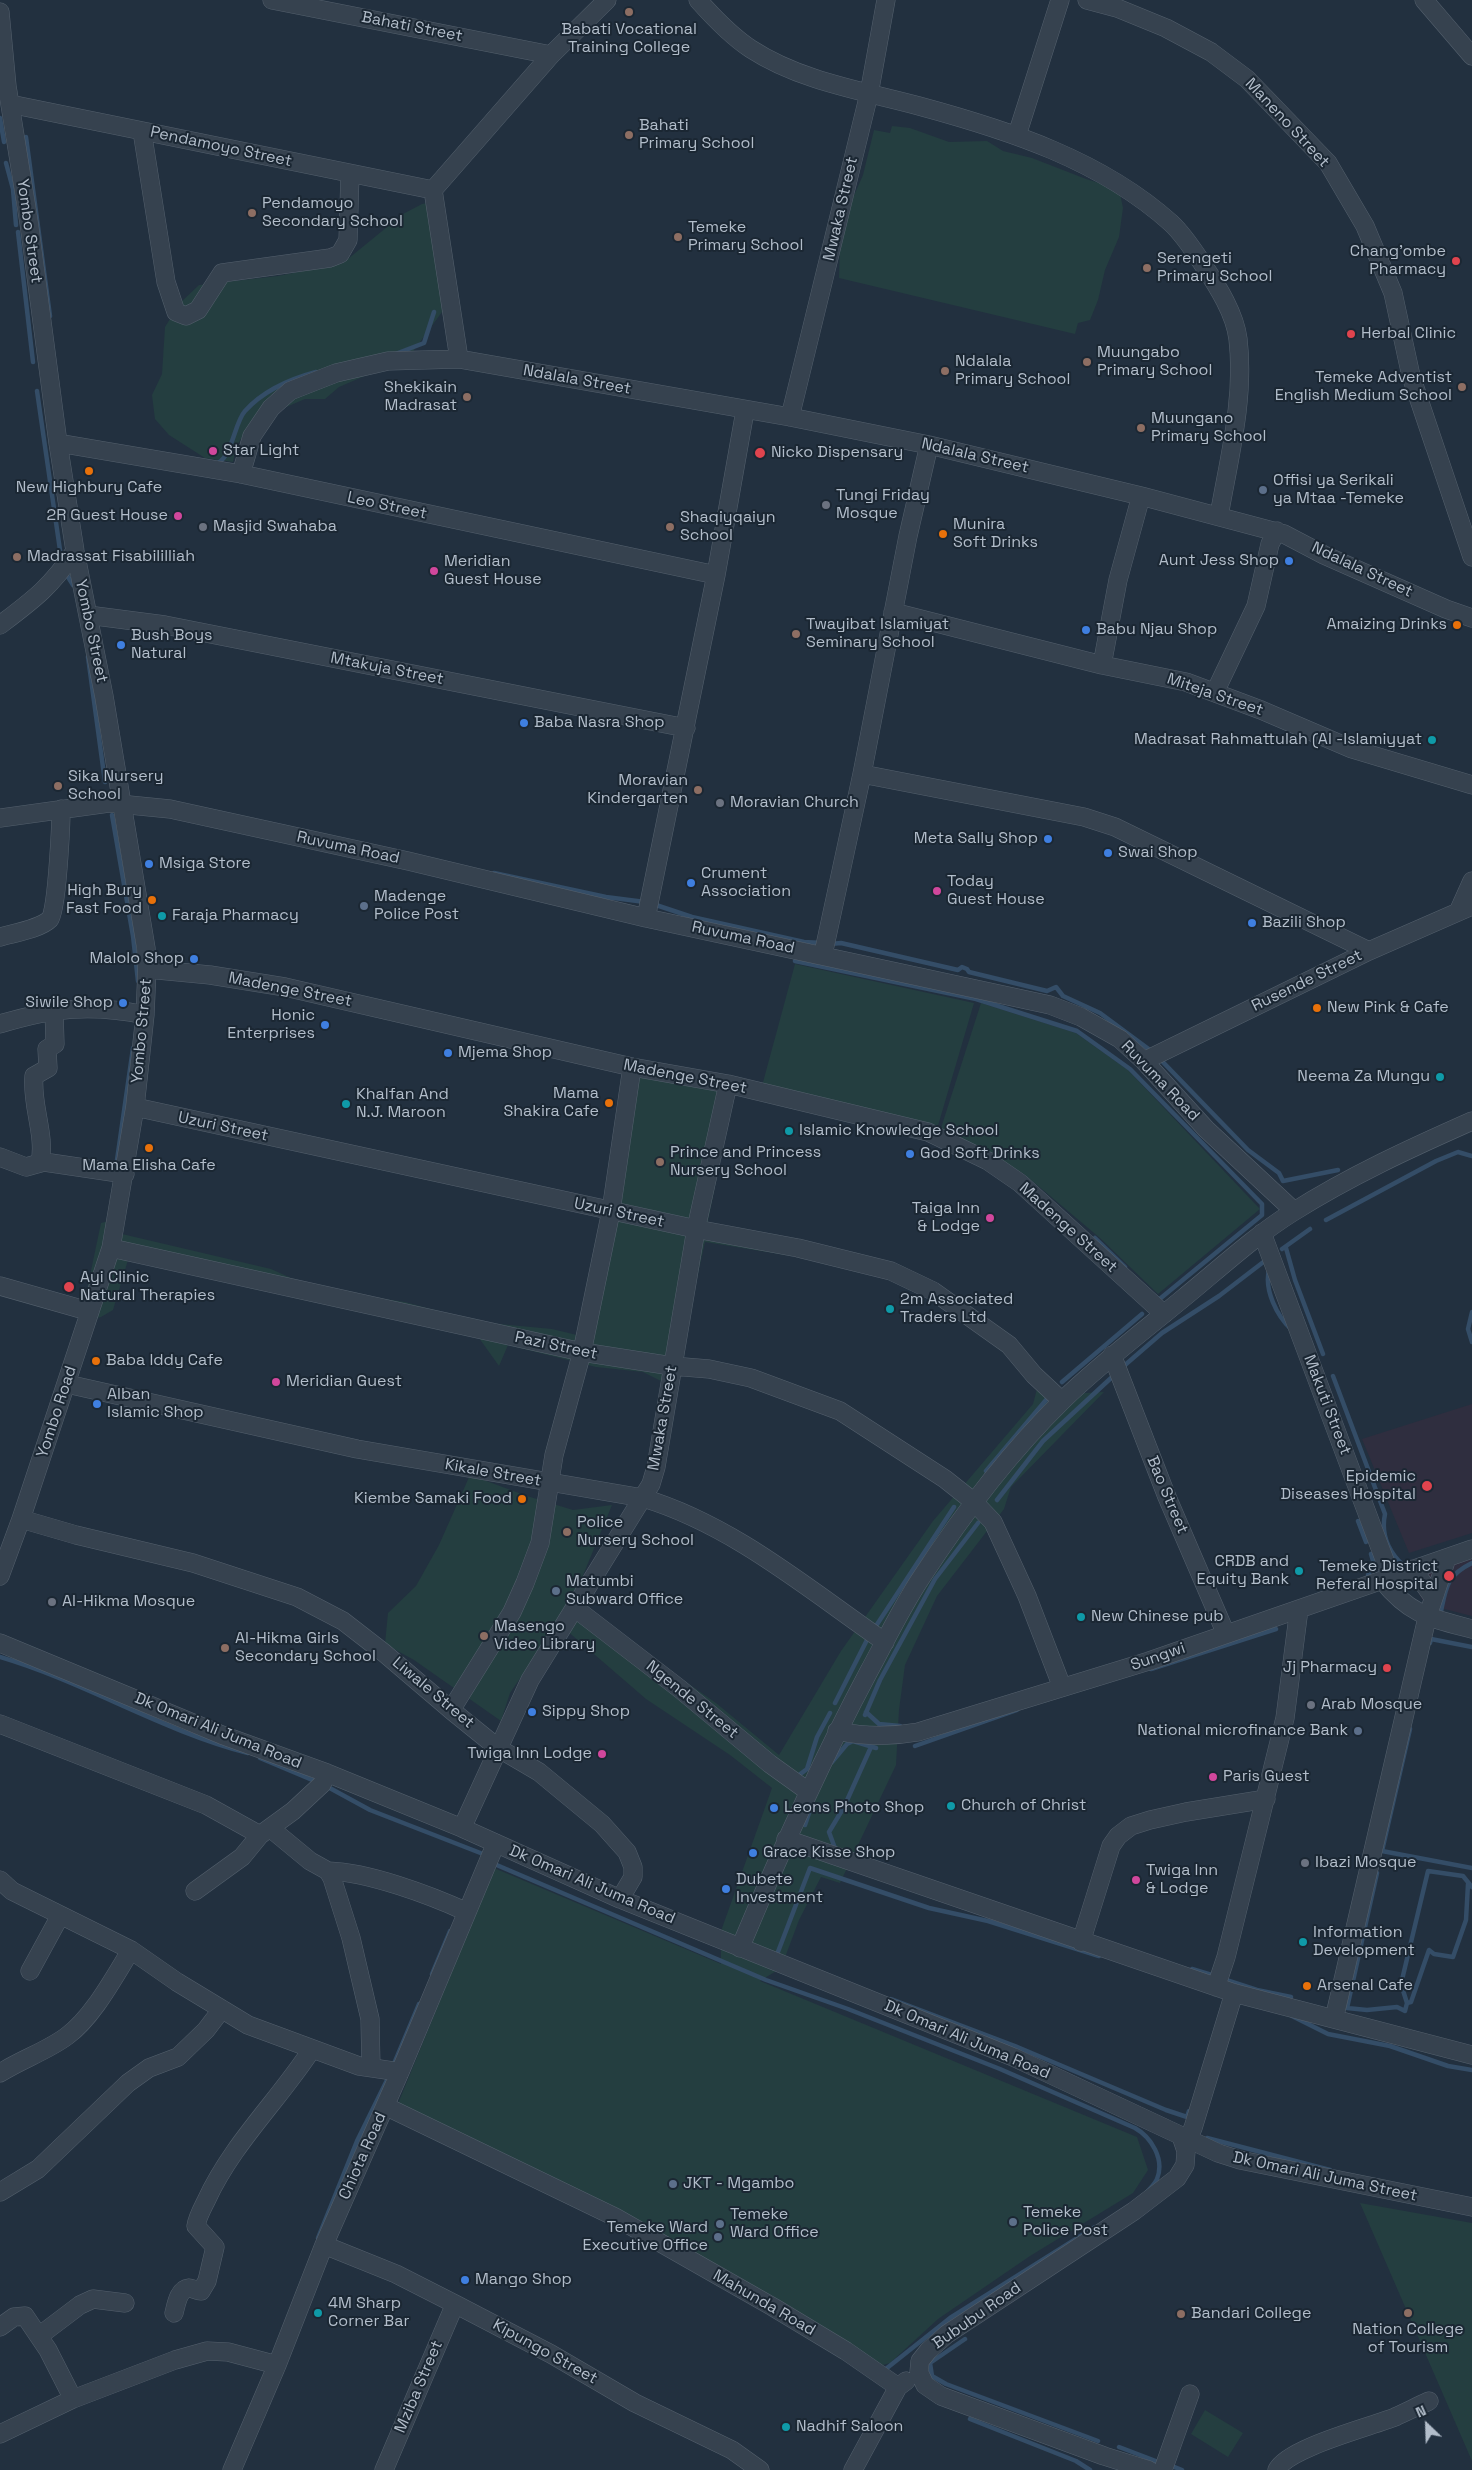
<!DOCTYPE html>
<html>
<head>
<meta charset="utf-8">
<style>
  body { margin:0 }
  #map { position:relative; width:1472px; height:2470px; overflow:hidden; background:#22303f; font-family:"Space Grotesk",sans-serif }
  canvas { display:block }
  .north { position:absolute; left:1402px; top:2400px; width:50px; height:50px; -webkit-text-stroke:4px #1b2733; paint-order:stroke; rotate:336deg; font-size:14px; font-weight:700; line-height:20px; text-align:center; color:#b2bdca }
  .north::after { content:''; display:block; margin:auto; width:18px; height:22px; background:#b2bdca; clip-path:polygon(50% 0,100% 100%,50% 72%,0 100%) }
</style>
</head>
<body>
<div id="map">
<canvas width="1472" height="2470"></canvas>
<div class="north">N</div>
</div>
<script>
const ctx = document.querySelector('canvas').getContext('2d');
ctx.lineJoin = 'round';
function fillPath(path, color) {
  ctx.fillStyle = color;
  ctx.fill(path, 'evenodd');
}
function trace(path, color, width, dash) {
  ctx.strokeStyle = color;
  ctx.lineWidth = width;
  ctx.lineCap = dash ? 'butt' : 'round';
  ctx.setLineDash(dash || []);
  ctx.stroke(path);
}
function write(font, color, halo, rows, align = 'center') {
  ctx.font = font + ' "Space Grotesk",sans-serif';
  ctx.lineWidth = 4;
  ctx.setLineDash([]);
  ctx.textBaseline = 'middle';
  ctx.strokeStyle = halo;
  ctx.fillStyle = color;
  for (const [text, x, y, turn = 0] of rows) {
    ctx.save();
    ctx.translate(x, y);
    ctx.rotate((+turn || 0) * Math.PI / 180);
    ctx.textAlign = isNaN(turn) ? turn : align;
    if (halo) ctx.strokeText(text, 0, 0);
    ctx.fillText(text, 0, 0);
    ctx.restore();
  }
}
fillPath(new Path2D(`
  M1472 1404V1533L1409 1553 1362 1439Z
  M1472 1542V1616L1425 1604 1419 1594 1432 1559Z`), '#2f2e3f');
fillPath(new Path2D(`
  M892 126 910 128 949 142 987 141 1003 151 1032 158 1086 179 1119 189 1123 208 1119 237 1105 270 1098 300 1090 320 1078 323 1075 334 839 278 840 244 845 216 863 175 874 130 890 133Z
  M440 201 446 286 442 312 409 357 339 387 325 399H305L251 422 236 447 233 462 205 458 169 435 155 419 152 395 162 374 165 327 180 303 199 285 278 276 343 263 403 214 422 204Z
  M795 964 974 1003 937 1129 762 1086Z
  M981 1003 1076 1033 1128 1070 1260 1209 1158 1294 1100 1238 1024 1174 941 1128Z
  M627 1064 729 1082 723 1147 707 1226 897 1270 1065 1394 1104 1392 1011 1487 1004 1509 937 1596 905 1665 899 1710 896 1765 840 1883 821 1877 799 1920 781 1968 760 1981 1137 2137 1148 2170 1133 2193 1030 2256 938 2319 890 2363 879 2366 395 2111 494 1868 721 1964V1931L772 1788 730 1755 646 1699 558 1623 510 1693 501 1721 414 1660 385 1644 388 1613 416 1586 439 1545 470 1475 527 1496 573 1510 612 1505 572 1602 716 1703 779 1755 841 1651 933 1521 1033 1404 1037 1389 1003 1351 947 1309 917 1290 888 1277 823 1261 705 1242 673 1387 643 1372 596 1367 508 1345 499 1366 479 1338 128 1260 113 1310 101 1317 80 1323 101 1223 109 1221 122 1234 271 1269 302 1283 329 1291 405 1302 478 1322 552 1329 581 1336Z
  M1360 2203 1472 2223V2461Z
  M1205 2410 1243 2433 1228 2457 1191 2434Z`), '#243e40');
trace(new Path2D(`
  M0 118 4 142
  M26 137 50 316
  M6 163 13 189 16 225
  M18 232 33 362
  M398 353 424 343 434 312
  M37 391 61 557
  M215 464C232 460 234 423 245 411 263 391 290 379 316 372
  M65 572 73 585
  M88 657 105 782
  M112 815 133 936 138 981
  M494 873 606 897 645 902
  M653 904 692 917 804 942 822 943
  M830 944 841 943 958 970 962 967 967 969 969 972 1047 991 1056 987 1063 996 1100 1013 1154 1053
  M795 961 976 999 1077 1031 1130 1069 1262 1204V1215L1156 1302
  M1159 1058 1248 1150 1279 1173 1283 1181 1338 1170
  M116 1167 133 1048
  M1326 1220 1436 1161 1458 1152 1472 1156
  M1095 1238 1125 1267
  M1286 1248 1295 1280 1323 1354
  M1282 1249 1310 1229
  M1269 1270C1264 1290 1277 1316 1291 1329
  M1472 1312 1468 1329 1472 1342
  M1125 1365 1162 1333 1219 1296 1266 1260
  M1333 1376 1385 1514C1381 1533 1388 1551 1403 1565L1406 1564
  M1062 1382 1142 1314
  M986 1471 1046 1400
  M997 1500 1043 1441 1111 1378
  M1358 1521 1366 1542
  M1368 1575 1374 1564 1371 1554
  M1440 1616C1446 1589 1445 1576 1472 1563
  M874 1629 954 1507
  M1430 1643 1431 1639 1472 1647
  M0 1657C85 1682 162 1731 248 1753
  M1151 1669 1276 1629
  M835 1703 869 1636
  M866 1712 879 1724 900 1726
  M865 1715 880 1680 935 1579 978 1523
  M1410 1729 1382 1851 1472 1868
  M915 1746 1017 1710
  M260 1758 317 1782
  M832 1762 847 1744 853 1741 876 1748
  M795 1778 807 1769 817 1737 830 1713
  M326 1786 370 1810 483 1854 485 1857
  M805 1825 811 1807
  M836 1851 829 1832 844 1807 871 1747
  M492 1863 766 1980 848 2009 1000 2069 1135 2128C1151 2137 1165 2159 1157 2179 1155 2184 1150 2188 1147 2192
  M1377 1873 1347 2008 1367 2010 1397 2007 1405 2011 1407 2003 1401 1984 1428 1871 1463 1876 1472 1887
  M776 1957 810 1868 929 1908 988 1921 1099 1956
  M1192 1969 1215 1976
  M432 1974 450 1931
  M1223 1979 1257 1990 1291 1997
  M891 1999 1015 2046 1166 2110 1187 2117 1189 2111
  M1407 2003 1411 2002 1429 1950 1434 1954 1453 1957 1466 1920 1468 1884
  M1292 2016 1328 2034 1390 2046 1448 2066 1472 2070
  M393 2066 419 2004
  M1207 2138 1330 2170
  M318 2238 357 2141 389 2076
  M965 2339 930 2363 932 2376 946 2384 1098 2441
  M882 2372 950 2318 1095 2227
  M970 2419 1076 2461 1090 2470
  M1119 2447 1161 2463
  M1172 2466 1182 2470`), '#344d67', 4.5);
const minor = new Path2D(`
  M272 0 551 55
  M698 0C714 18 731 36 751 49 800 81 863 91 919 106 1008 130 1101 160 1171 223 1184 235 1194 251 1204 266 1218 287 1235 314 1238 339 1245 398 1229 458 1219 516
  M1087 0 1117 8 1166 28 1211 52 1247 79 1328 163 1365 226 1393 293 1411 376 1472 557
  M1424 0 1472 56
  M0 12 7 86 29 223 58 443 75 551 104 696 146 948 147 969 145 1015 135 1107 111 1248 21 1519 0 1576
  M10 104 433 190 551 55 607 0
  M142 131 166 282 176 312 186 316 198 310 222 273 330 258 340 254 348 240 350 174
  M1017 135 1060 0
  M433 190 459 359
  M790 417 869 94 886 0
  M58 443 241 474 716 575
  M241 474 252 436 271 408 290 391 336 373 388 361 459 359 790 417 929 445 1141 496 1284 534 1324 555 1446 609 1472 618
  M893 612 1102 665 1186 682 1261 710 1352 749 1472 785
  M88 615 165 625 686 728
  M0 625C33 600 51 587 75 551
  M1102 665 1118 580 1141 496
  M1215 692 1256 606 1270 544 1277 531
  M862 774 1084 817 1115 827 1369 951
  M0 818 109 803 170 809 408 861 646 918 1050 1005 1081 1017 1120 1039 1144 1061 1206 1129 1294 1211
  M1459 910 1472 881
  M646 918 716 575 745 411
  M0 937C14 933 40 929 50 919 57 912 61 823 61 809
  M823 955 862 774 908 536 929 445
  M147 969 210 975 285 987 632 1067 728 1084 928 1132 988 1161 1020 1183 1164 1314
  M0 1024C53 1008 90 1004 145 1015
  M1144 1061 1369 951 1472 906
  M135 1107 696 1229 798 1248 891 1271 933 1291 1009 1345 1034 1375 1062 1401
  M0 1157 26 1167 44 1162 125 1174
  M40 1163C46 1135 31 1105 34 1076L48 1068 47 1049 55 1044 54 1010
  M1262 1233 1391 1577
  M111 1248 582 1352 672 1366 709 1369 751 1378 840 1411 945 1479 974 1502 993 1522 1027 1596 1062 1687
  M0 1286 88 1311
  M1112 1355 1167 1497 1226 1634
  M67 1384 357 1449 643 1498C733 1525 808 1589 885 1642
  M21 1519 76 1535 193 1563 297 1597 343 1621 383 1652 451 1710 498 1748 539 1772 602 1824 627 1852 633 1867V1877L620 1899
  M1413 1569 1433 1597
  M1382 1580C1410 1615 1430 1618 1472 1629
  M576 1609 680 1689 770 1764 809 1792
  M0 1643 222 1735 327 1773 462 1828 620 1899 1013 2057 1218 2153 1240 2160 1472 2207
  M451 1710 512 1612 525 1583 540 1543 554 1455 582 1352 611 1211 632 1067
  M0 1724 206 1805 260 1835
  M837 1731C866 1737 890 1737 918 1732L1149 1661 1472 1549
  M270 1828 310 1861 328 1871 332 1878 351 1938 370 2019 371 2067
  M462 1828 530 1680 651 1484 656 1467 696 1229 728 1084
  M786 1839 1234 1993 1472 2055
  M328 1871C368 1872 430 1895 467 1912
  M0 1880 12 1891 131 1950 177 1982 248 2025 359 2066 400 2072
  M195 1891 242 1857 260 1835 293 1811 322 1784 327 1773
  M1081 1942 1111 1846 1118 1836 1131 1826 1150 1820 1186 1812 1266 1799
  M740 1948C779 1855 820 1763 868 1673 885 1642 901 1608 921 1578 962 1515 1009 1453 1063 1400 1100 1364 1141 1333 1181 1300 1218 1270 1253 1237 1293 1212 1350 1176 1411 1148 1472 1121
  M30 1971 60 1916
  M1216 1987 1226 1957 1285 1718 1299 1609
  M1334 2019 1427 1618 1447 1558
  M0 2073C22 2059 47 2051 67 2036 93 2017 114 1977 131 1950
  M385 2106 615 2217 773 2307 846 2351 898 2387
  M1187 2140 1193 2128 1234 1993
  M0 2192 38 2169 128 2083 149 2068 178 2057 206 2030 222 2009
  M324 2245 396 2274 455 2304 551 2354 635 2403 732 2450 760 2470
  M174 2313C176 2306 178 2289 189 2288 192 2288 197 2291 201 2291L207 2281 215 2247 196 2226C197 2218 202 2209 206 2201 232 2144 278 2101 312 2049
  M0 2327 14 2317 25 2316 48 2350 73 2399
  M39 2336 80 2305 93 2299 125 2303
  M0 2434 73 2399 175 2360 207 2351 228 2352 277 2365
  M232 2470 277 2365 324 2245 400 2072 496 1843
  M384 2470 455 2304
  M853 2470 898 2387 906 2381
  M1149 2470 1104 2456 941 2396 925 2385 919 2372 920 2361 928 2351 947 2334 1134 2211 1177 2178 1185 2165 1186 2151 1181 2136
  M1163 2470 1190 2394
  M1277 2470C1287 2448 1370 2427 1395 2417 1406 2412 1418 2406 1429 2401`);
trace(minor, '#54606d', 19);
trace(minor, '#36424f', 18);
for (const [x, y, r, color] of [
  [629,12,5,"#8d6e63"],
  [629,135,5,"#8d6e63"],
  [252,213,5,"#8d6e63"],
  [678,237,5,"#8d6e63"],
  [1456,261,5,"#e0444e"],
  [1147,268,5,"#8d6e63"],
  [1351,334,5,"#e0444e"],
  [1087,362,5,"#8d6e63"],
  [945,371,5,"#8d6e63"],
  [1462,387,5,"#8d6e63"],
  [467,397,5,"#8d6e63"],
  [1141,428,5,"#8d6e63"],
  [213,451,5,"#d1479c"],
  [760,453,6,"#e0444e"],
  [89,471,5,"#e8710a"],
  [1263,490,5,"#5c6f8a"],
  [826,505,5,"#6b7280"],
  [178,516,5,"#d1479c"],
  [203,527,5,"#6b7280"],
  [670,527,5,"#8d6e63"],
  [943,534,5,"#e8710a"],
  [17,557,5,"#8d6e63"],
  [1289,561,5,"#3f7fe0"],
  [434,571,5,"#d1479c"],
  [1457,625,5,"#e8710a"],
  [1086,630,5,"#3f7fe0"],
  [796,634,5,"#8d6e63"],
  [121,645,5,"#3f7fe0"],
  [524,723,5,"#3f7fe0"],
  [1432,740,5,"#0f9aa8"],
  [58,786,5,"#8d6e63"],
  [698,790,5,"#8d6e63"],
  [720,803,5,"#6b7280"],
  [1048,839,5,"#3f7fe0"],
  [1108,853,5,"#3f7fe0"],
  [149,864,5,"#3f7fe0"],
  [691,883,5,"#3f7fe0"],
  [937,891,5,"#d1479c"],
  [152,900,5,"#e8710a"],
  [364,906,5,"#5c6f8a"],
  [162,916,5,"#0f9aa8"],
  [1252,923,5,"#3f7fe0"],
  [194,959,5,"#3f7fe0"],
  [123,1003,5,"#3f7fe0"],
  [1317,1008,5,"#e8710a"],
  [325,1025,5,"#3f7fe0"],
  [448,1053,5,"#3f7fe0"],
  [1440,1077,5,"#0f9aa8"],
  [609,1103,5,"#e8710a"],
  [346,1104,5,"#0f9aa8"],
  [789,1131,5,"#0f9aa8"],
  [149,1148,5,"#e8710a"],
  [910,1154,5,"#3f7fe0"],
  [660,1162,5,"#8d6e63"],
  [990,1218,5,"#d1479c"],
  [69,1287,6,"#e0444e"],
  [890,1309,5,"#0f9aa8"],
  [96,1361,5,"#e8710a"],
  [276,1382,5,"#d1479c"],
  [97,1404,5,"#3f7fe0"],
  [1427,1486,6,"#e0444e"],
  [522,1499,5,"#e8710a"],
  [567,1532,5,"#8d6e63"],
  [1299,1571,5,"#0f9aa8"],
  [1449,1576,6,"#e0444e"],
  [556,1591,5,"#5c6f8a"],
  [52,1602,5,"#6b7280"],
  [1081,1617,5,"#0f9aa8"],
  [484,1636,5,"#8d6e63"],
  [225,1648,5,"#8d6e63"],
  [1387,1668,5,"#e0444e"],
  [1311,1705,5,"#6b7280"],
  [532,1712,5,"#3f7fe0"],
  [1358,1731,5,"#5c6f8a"],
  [602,1754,5,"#d1479c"],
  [1213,1777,5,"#d1479c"],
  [951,1806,5,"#0f9aa8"],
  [774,1808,5,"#3f7fe0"],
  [753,1853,5,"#3f7fe0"],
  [1305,1863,5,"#6b7280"],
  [1136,1880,5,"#d1479c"],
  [726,1889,5,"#3f7fe0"],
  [1303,1942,5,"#0f9aa8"],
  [1307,1986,5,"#e8710a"],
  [673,2184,5,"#5c6f8a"],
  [1013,2222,5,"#5c6f8a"],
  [720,2224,5,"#5c6f8a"],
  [718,2237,5,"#5c6f8a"],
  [465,2280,5,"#3f7fe0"],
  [318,2313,5,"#0f9aa8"],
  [1408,2313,5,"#8d6e63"],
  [1181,2314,5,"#8d6e63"],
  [786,2427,5,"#0f9aa8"]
]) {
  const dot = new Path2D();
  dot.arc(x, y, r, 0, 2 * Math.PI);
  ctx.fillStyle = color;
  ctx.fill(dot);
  trace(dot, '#1b2733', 2);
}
write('16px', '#b2bdca', '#1b2733', [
  ["Bahati Street",412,27,11],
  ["Maneno Street",1287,123,47],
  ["Pendamoyo Street",221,147,12],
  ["Mwaka Street",841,209,-77],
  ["Yombo Street",29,231,82],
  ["Ndalala Street",577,380,10],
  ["Ndalala Street",975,456,13],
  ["Leo Street",387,506,12],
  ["Ndalala Street",1362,570,25],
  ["Yombo Street",91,631,78],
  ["Mtakuja Street",387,669,11],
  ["Miteja Street",1215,695,19],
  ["Ruvuma Road",348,848,12],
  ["Ruvuma Road",743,938,12],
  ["Rusende Street",1307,981,-26],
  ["Madenge Street",290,990,11],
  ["Yombo Street",142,1031,-85],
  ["Madenge Street",685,1077,11],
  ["Ruvuma Road",1160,1081,46],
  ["Uzuri Street",223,1127,12],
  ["Uzuri Street",619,1213,12],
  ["Madenge Street",1068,1228,42],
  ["Pazi Street",556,1346,12],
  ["Makuti Street",1327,1405,69],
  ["Yombo Road",57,1412,-72],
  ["Mwaka Street",663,1418,-80],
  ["Kikale Street",493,1473,10],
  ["Bao Street",1167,1495,67],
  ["Sungwi",1158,1657,-19],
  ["Liwale Street",433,1693,40],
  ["Ngende Street",692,1700,39],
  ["Dk Omari Ali Juma Road",218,1731,22],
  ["Dk Omari Ali Juma Road",592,1885,23],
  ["Dk Omari Ali Juma Road",967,2040,23],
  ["Chiota Road",363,2156,-66],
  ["Dk Omari Ali Juma Street",1325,2177,12],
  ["Mahunda Road",764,2303,30],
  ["Bububu Road",977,2316,-35],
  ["Kipungo Street",545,2352,29],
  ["Mziba Street",419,2387,-67]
]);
write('16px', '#b2bdca', '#1b2733', [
  ["Babati Vocational",629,30,"center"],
  ["Training College",629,48,"center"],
  ["Bahati",639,126],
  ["Primary School",639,144],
  ["Pendamoyo",262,204],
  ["Secondary School",262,222],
  ["Temeke",688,228],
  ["Primary School",688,246],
  ["Chang'ombe",1446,252,"right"],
  ["Pharmacy",1446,270,"right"],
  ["Serengeti",1157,259],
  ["Primary School",1157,277],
  ["Herbal Clinic",1361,334],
  ["Muungabo",1097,353],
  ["Primary School",1097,371],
  ["Ndalala",955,362],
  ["Primary School",955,380],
  ["Temeke Adventist",1452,378,"right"],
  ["English Medium School",1452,396,"right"],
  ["Shekikain",457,388,"right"],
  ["Madrasat",457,406,"right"],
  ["Muungano",1151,419],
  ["Primary School",1151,437],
  ["Star Light",223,451],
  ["Nicko Dispensary",771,453],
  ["Offisi ya Serikali",1273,481],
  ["ya Mtaa -Temeke",1273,499],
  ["New Highbury Cafe",89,488,"center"],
  ["Tungi Friday",836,496],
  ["Mosque",836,514],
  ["2R Guest House",168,516,"right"],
  ["Shaqiyqaiyn",680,518],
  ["School",680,536],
  ["Munira",953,525],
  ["Soft Drinks",953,543],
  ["Masjid Swahaba",213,527],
  ["Madrassat Fisabililliah",27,557],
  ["Aunt Jess Shop",1279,561,"right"],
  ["Meridian",444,562],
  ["Guest House",444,580],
  ["Twayibat Islamiyat",806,625],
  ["Seminary School",806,643],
  ["Amaizing Drinks",1447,625,"right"],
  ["Babu Njau Shop",1096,630],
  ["Bush Boys",131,636],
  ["Natural",131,654],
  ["Baba Nasra Shop",534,723],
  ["Madrasat Rahmattulah (Al -Islamiyyat",1422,740,"right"],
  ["Sika Nursery",68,777],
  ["School",68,795],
  ["Moravian",688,781,"right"],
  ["Kindergarten",688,799,"right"],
  ["Moravian Church",730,803],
  ["Meta Sally Shop",1038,839,"right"],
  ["Swai Shop",1118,853],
  ["Msiga Store",159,864],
  ["Crument",701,874],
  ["Association",701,892],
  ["Today",947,882],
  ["Guest House",947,900],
  ["High Bury",142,891,"right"],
  ["Fast Food",142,909,"right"],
  ["Madenge",374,897],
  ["Police Post",374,915],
  ["Faraja Pharmacy",172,916],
  ["Bazili Shop",1262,923],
  ["Malolo Shop",184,959,"right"],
  ["Siwile Shop",113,1003,"right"],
  ["New Pink & Cafe",1327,1008],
  ["Honic",315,1016,"right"],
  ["Enterprises",315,1034,"right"],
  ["Mjema Shop",458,1053],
  ["Neema Za Mungu",1430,1077,"right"],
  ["Mama",599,1094,"right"],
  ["Shakira Cafe",599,1112,"right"],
  ["Khalfan And",356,1095],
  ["N.J. Maroon",356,1113],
  ["Islamic Knowledge School",799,1131],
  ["Prince and Princess",670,1153],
  ["Nursery School",670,1171],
  ["God Soft Drinks",920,1154],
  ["Mama Elisha Cafe",149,1166,"center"],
  ["Taiga Inn",980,1209,"right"],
  ["& Lodge",980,1227,"right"],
  ["Ayi Clinic",80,1278],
  ["Natural Therapies",80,1296],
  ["2m Associated",900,1300],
  ["Traders Ltd",900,1318],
  ["Baba Iddy Cafe",106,1361],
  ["Meridian Guest",286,1382],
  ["Alban",107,1395],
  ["Islamic Shop",107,1413],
  ["Epidemic",1416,1477,"right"],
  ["Diseases Hospital",1416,1495,"right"],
  ["Kiembe Samaki Food",512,1499,"right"],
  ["Police",577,1523],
  ["Nursery School",577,1541],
  ["CRDB and",1289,1562,"right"],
  ["Equity Bank",1289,1580,"right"],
  ["Temeke District",1438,1567,"right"],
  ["Referal Hospital",1438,1585,"right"],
  ["Matumbi",566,1582],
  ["Subward Office",566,1600],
  ["Al-Hikma Mosque",62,1602],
  ["New Chinese pub",1091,1617],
  ["Masengo",494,1627],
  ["Video Library",494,1645],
  ["Al-Hikma Girls",235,1639],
  ["Secondary School",235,1657],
  ["Jj Pharmacy",1377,1668,"right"],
  ["Arab Mosque",1321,1705],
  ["Sippy Shop",542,1712],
  ["National microfinance Bank",1348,1731,"right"],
  ["Twiga Inn Lodge",592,1754,"right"],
  ["Paris Guest",1223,1777],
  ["Church of Christ",961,1806],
  ["Leons Photo Shop",784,1808],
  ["Grace Kisse Shop",763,1853],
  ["Ibazi Mosque",1315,1863],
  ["Twiga Inn",1146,1871],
  ["& Lodge",1146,1889],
  ["Dubete",736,1880],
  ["Investment",736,1898],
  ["Information",1313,1933],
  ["Development",1313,1951],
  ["Arsenal Cafe",1317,1986],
  ["JKT - Mgambo",683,2184],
  ["Temeke",1023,2213],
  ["Police Post",1023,2231],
  ["Temeke",730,2215],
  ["Ward Office",730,2233],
  ["Temeke Ward",708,2228,"right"],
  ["Executive Office",708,2246,"right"],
  ["Mango Shop",475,2280],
  ["4M Sharp",328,2304],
  ["Corner Bar",328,2322],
  ["Bandari College",1191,2314],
  ["Nation College",1408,2330,"center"],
  ["of Tourism",1408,2348,"center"],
  ["Nadhif Saloon",796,2427]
], 'left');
</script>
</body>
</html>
